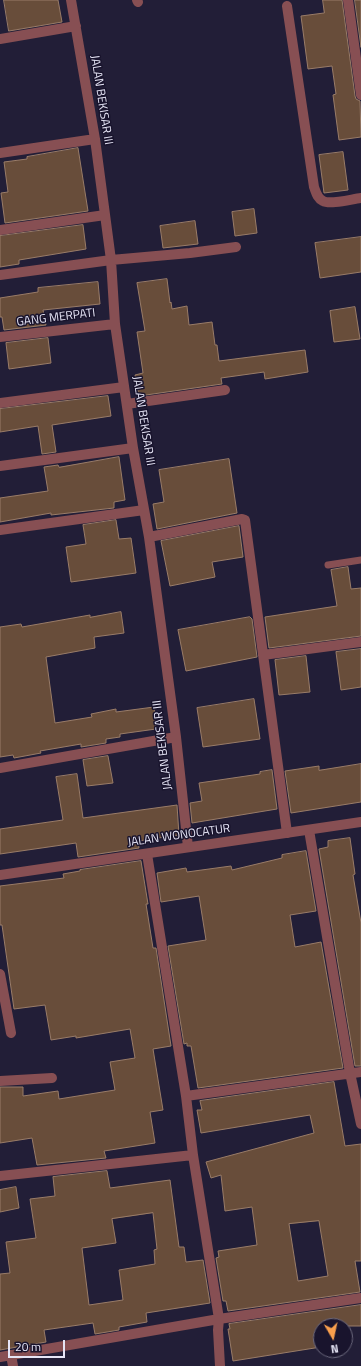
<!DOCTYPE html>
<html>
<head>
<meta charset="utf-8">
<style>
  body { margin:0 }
  #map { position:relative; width:361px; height:1366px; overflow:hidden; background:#221e37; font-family:"Titillium Web",sans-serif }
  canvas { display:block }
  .north { position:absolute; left:313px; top:1318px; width:40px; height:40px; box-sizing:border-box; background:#19142d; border:1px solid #6b687d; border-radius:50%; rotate:171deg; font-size:11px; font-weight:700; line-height:16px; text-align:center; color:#e6e5f6 }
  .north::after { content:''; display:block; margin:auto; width:14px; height:18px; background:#f99f4d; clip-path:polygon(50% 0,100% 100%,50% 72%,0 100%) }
  .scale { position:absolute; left:8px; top:1340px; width:57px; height:18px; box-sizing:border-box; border:2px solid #e6e5f6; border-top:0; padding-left:5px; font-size:12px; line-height:14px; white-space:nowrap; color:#e6e5f6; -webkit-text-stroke:3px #19142d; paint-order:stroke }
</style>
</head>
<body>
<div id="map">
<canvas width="361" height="1366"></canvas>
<div class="north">N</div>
<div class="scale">20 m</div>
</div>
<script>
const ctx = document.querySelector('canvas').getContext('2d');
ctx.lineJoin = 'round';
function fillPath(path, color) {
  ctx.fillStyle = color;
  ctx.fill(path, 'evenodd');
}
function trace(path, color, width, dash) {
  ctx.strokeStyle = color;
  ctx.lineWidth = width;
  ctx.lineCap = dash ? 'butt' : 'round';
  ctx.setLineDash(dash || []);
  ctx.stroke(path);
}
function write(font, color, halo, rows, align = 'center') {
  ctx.font = font + ' "Titillium Web",sans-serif';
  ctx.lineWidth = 3;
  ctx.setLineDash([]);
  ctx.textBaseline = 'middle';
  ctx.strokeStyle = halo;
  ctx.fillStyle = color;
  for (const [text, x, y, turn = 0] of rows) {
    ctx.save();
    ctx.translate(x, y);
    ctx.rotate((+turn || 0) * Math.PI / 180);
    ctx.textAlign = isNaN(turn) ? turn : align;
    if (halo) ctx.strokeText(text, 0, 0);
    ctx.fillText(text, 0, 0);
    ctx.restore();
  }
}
const building = new Path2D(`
  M4 0H58L62 22 9 31Z
  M323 0H342L355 96 356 99 360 101 361 137 339 140 333 95 336 94 332 66 308 69 301 16 324 13Z
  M355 0H361V47Z
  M78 148 88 211 5 223 1 193 8 192 4 162 27 159V157Z
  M343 152 348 190 324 193 319 155Z
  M254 209 257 233 235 236 232 212Z
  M195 221 198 244 163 248 160 226Z
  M83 225 86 249 19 260V264L0 267V236Z
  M361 237V272L320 278 315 243Z
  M167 279 170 303 171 302 172 309 187 306 189 325 212 322 215 345H217L219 361 305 350 308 372 265 379 264 372 221 378 222 384 139 396 135 375 143 373 137 332 145 331 137 283Z
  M98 282 100 304 43 310 46 325 4 330 2 317H0V298L38 292V288Z
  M355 307 360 339 334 342 330 311Z
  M48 338 51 363 9 369 6 343Z
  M108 396 111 416 52 425 56 452 42 454 38 426 0 432V409Z
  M119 457 125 500 114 502V508L51 515V513L0 522V498L48 491 44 467 58 465 59 467Z
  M229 459 237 513 157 529 153 504 164 502 159 470Z
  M116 520 119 539 131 538 136 573 71 582 66 547 86 544 83 525Z
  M239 526 243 557 212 562 215 577 170 586 161 541Z
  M348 567 351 589 361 588V636L269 648 265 617 337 606 331 570Z
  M121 612 124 633 94 637 95 648 46 657 55 723 92 717 91 714 116 709V712L154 707 156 729 120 734V737L106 739V743L81 747V744L40 751 41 753 14 758 13 755 0 757V627L21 624 22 627 90 615V617Z
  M250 617 252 619 257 657 186 671 178 630Z
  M361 649V687L341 690 336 652Z
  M306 656 310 692 279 695 275 660Z
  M254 699 260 739 203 747 197 708Z
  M108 756 113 783 87 786 83 760Z
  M361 764V802L291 813 285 771 319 766V770Z
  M272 770 277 809 192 823 190 803 202 801 199 783 260 774V772Z
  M77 774 83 818 177 805 179 835 138 841 139 848 78 857 76 843 0 854V829L63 820 56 777Z
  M350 838 355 874 353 875 361 923V1066H355L319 849 328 847V841Z
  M306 851 316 911 290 915 295 947 321 942 343 1068 198 1088 191 1046H187V1043L184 1044 168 946 206 940 199 896 161 902 157 873 186 868 187 872 231 866 232 870 282 858V855Z
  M141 861 148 904H146L153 948H156L171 1046 153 1049 163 1110 150 1112 155 1143 104 1151 106 1158 37 1165 32 1138 0 1143V1087H23V1096L58 1091 59 1099 115 1090 110 1062 135 1058 130 1029 76 1038V1036L51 1040 45 1005 14 1009 2 925H0V886L64 878 63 874 80 871V870Z
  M334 1082 345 1146 361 1144V1261H355L360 1292 228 1311 226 1301H223L216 1258 219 1257 218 1251 257 1245 252 1207 225 1211 221 1175 211 1178 206 1162 314 1133 310 1115 201 1133 197 1110H202L200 1101ZM319 1221 328 1276 298 1281 289 1224Z
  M107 1171 110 1188 170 1180 179 1247H184L186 1262 203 1260 210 1303 146 1313 147 1322 119 1327V1330L95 1334 93 1323 44 1330 46 1342 0 1350V1274L10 1273 6 1242 36 1238 30 1199 55 1196 53 1177ZM153 1213 157 1249 154 1250 155 1264 119 1270 123 1300 89 1305 82 1248 116 1243 112 1219Z
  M16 1187 19 1208 0 1212V1190Z
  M361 1305V1326H321V1347L233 1361 228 1329H230L229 1324Z`);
fillPath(building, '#684d3a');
trace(building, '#997c68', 1);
trace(new Path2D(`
  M328 565 361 560`), '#874f53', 7);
trace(new Path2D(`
  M71 0 95 139 111 260 115 324 133 448 149 537 176 737 188 847
  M137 0 138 2
  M348 0 361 95
  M287 6 314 187C316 192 317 198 323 201 330 205 352 199 361 198
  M0 39 76 26
  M0 153 95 139
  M0 230 105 215
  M0 275 111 260 190 253 236 247
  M0 337 115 324
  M0 403 124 387
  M127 404 225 390
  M0 466 133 448
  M0 530 144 510
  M149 537 242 519 245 520 287 833
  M263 655 361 642
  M0 768 176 737
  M309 830 350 1073 361 1124
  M147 854 186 1096 193 1155 219 1319 218 1330 220 1366
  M0 974 11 1033
  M0 1081 52 1078
  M186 1096 361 1072
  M0 1176 193 1155
  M11 1355 13 1366
  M0 1357 219 1319 361 1298`), '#874f53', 10);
trace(new Path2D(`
  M0 875 361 822`), '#874f53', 10);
write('12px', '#e6e5f6', '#19142d', [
  ["JALAN BEKISAR III",101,100,81],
  ["GANG MERPATI",56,318,-7],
  ["JALAN BEKISAR III",143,421,81],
  ["JALAN BEKISAR III",163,745,-97],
  ["JALAN WONOCATUR",179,836,-8]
]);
</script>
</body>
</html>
